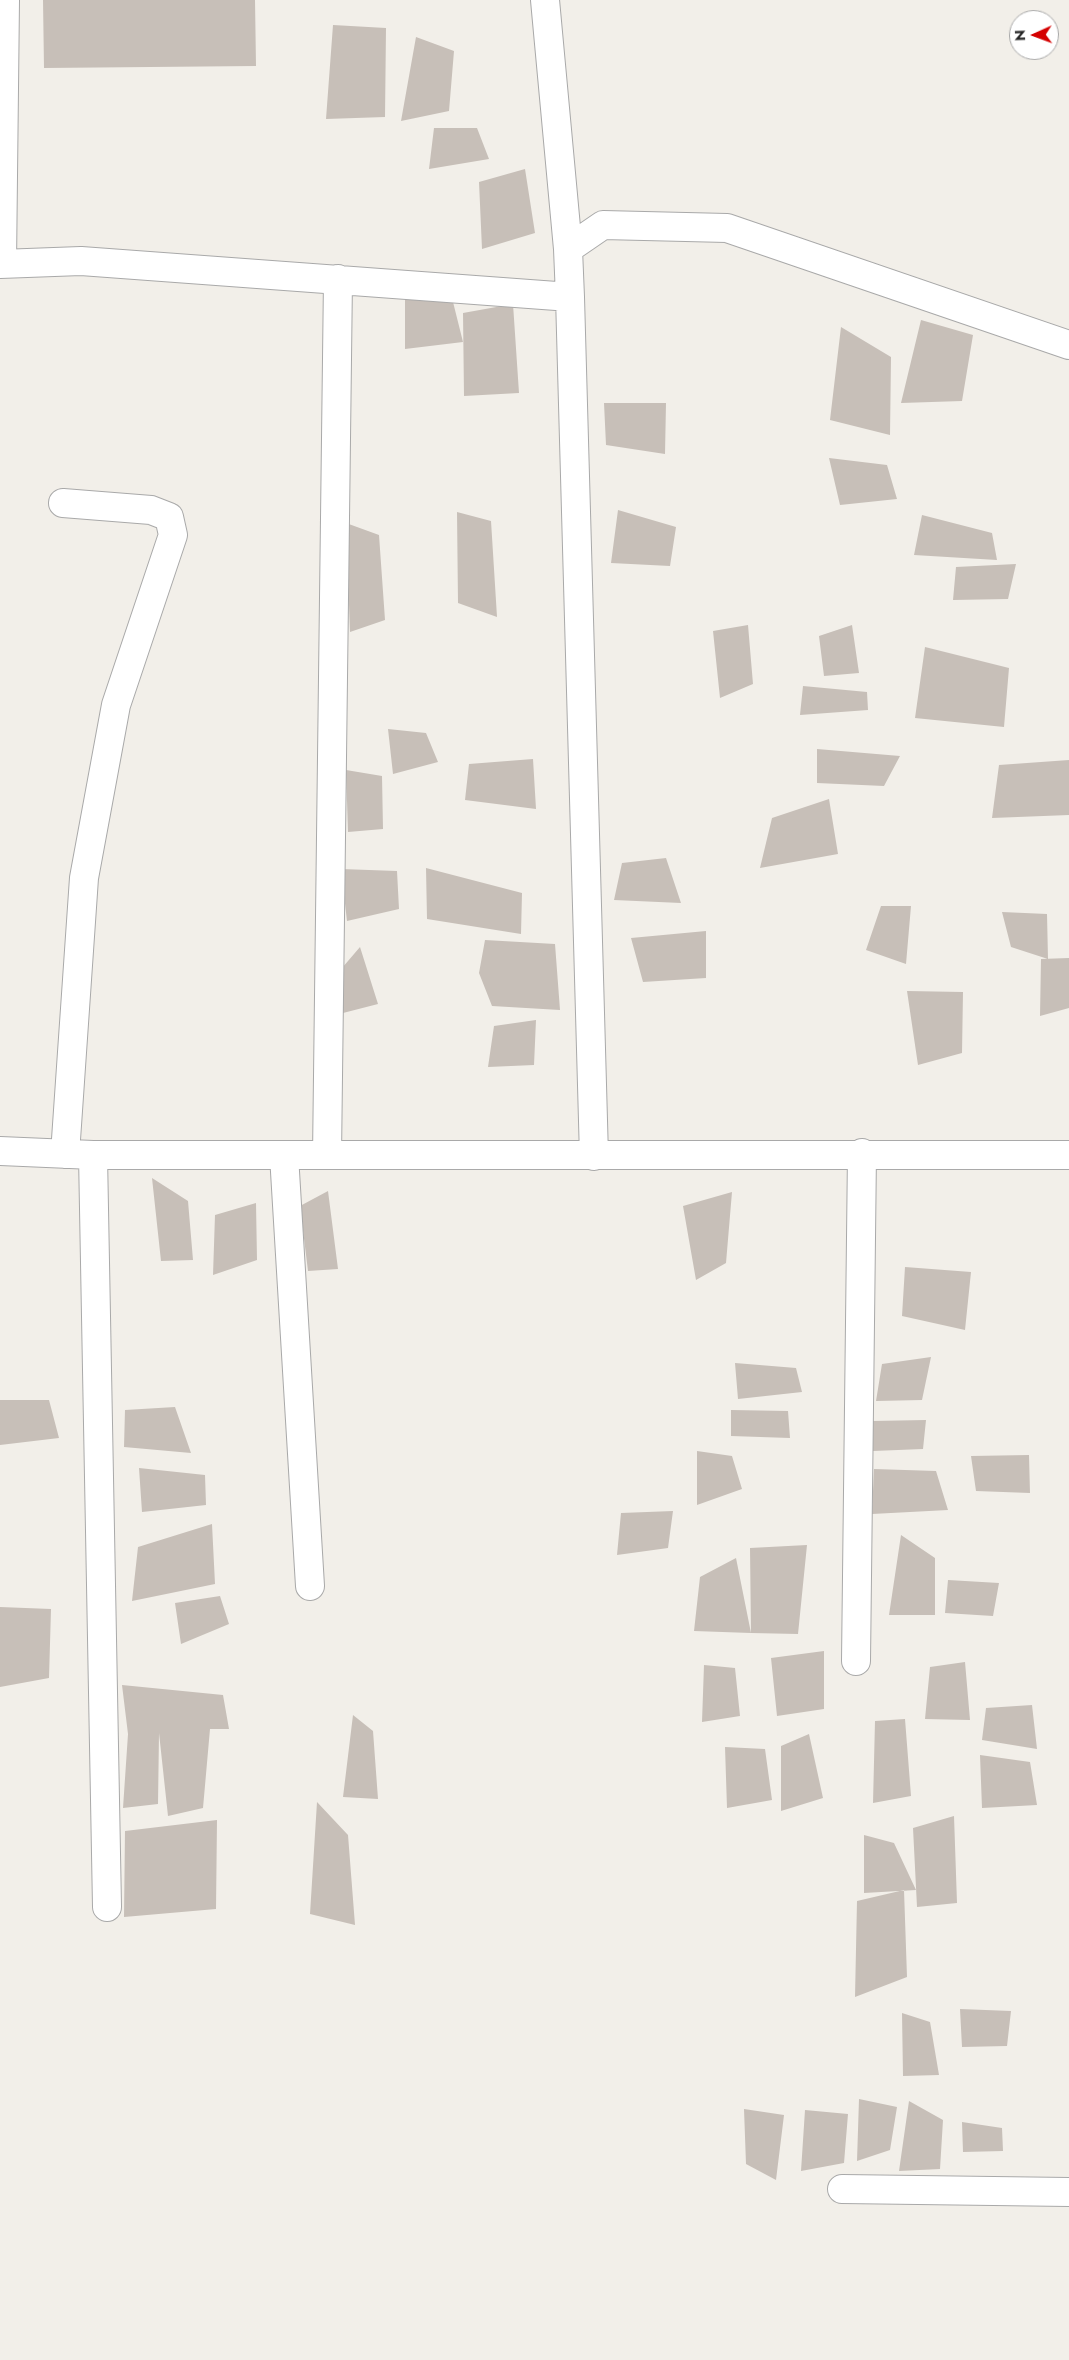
<!DOCTYPE html>
<html>
<head>
<meta charset="utf-8">
<style>
  body { margin:0 }
  #map { position:relative; width:1069px; height:2360px; overflow:hidden; background:#f2efe9; font-family:Jost,sans-serif }
  canvas { display:block }
  .north { position:absolute; left:1009px; top:10px; width:50px; height:50px; box-sizing:border-box; background:#fff; border:1px solid #a7a7a7; border-radius:50%; rotate:268deg; font-size:14px; font-weight:700; line-height:20px; text-align:center; color:#222 }
  .north::after { content:''; display:block; margin:auto; width:18px; height:22px; background:#d40000; clip-path:polygon(50% 0,100% 100%,50% 72%,0 100%) }
</style>
</head>
<body>
<div id="map">
<canvas width="1069" height="2360"></canvas>
<div class="north">N</div>
</div>
<script>
const ctx = document.querySelector('canvas').getContext('2d');
ctx.lineJoin = 'round';
function fillPath(path, color) {
  ctx.fillStyle = color;
  ctx.fill(path, 'evenodd');
}
function trace(path, color, width, dash) {
  ctx.strokeStyle = color;
  ctx.lineWidth = width;
  ctx.lineCap = dash ? 'butt' : 'round';
  ctx.setLineDash(dash || []);
  ctx.stroke(path);
}
fillPath(new Path2D(`
  M43 0H255L256 66 44 68Z
  M333 25 386 28 385 117 326 119Z
  M416 37 454 51 449 111 401 121Z
  M434 128H477L489 159 429 169Z
  M525 169 535 233 482 249 479 182Z
  M452 298 463 342 405 349V299Z
  M513 304 519 393 464 396 463 313Z
  M921 320 973 335 962 401 901 403Z
  M841 327 891 357 890 435 830 420Z
  M604 403H666L665 454 606 445Z
  M829 458 887 465 897 499 840 505Z
  M618 510 676 527 670 566 611 563Z
  M457 512 491 521 497 617 458 603Z
  M922 515 992 533 997 560 914 555Z
  M346 523 379 535 385 620 350 632Z
  M1016 564 1008 599 953 600 956 567Z
  M748 625 753 684 720 698 713 631Z
  M852 625 859 673 824 676 819 636Z
  M925 647 1009 668 1004 727 915 718Z
  M803 686 867 692 868 710 800 715Z
  M388 729 426 733 438 762 393 774Z
  M817 749 900 756 884 786 817 783Z
  M533 759 536 809 465 800 469 764Z
  M1069 760V815L992 818 999 765Z
  M346 770 382 776 383 829 348 832Z
  M829 799 838 854 760 868 772 818Z
  M666 858 681 903 614 900 622 863Z
  M426 868 522 893 521 934 427 919Z
  M341 869 397 871 399 909 347 921Z
  M881 906H911L906 964 866 950Z
  M1002 912 1047 914 1048 959 1011 947Z
  M706 931V978L643 982 631 938Z
  M485 940 555 944 560 1010 492 1006 479 973Z
  M360 947 378 1004 343 1013 342 968Z
  M1069 958V1008L1040 1016 1041 959Z
  M907 991 963 992 962 1053 918 1065Z
  M536 1020 534 1065 488 1067 494 1026Z
  M152 1178 188 1201 193 1260 161 1261Z
  M328 1191 338 1269 308 1271 300 1206Z
  M732 1192 726 1263 696 1280 683 1206Z
  M256 1203 257 1260 213 1275 215 1215Z
  M905 1267 971 1272 965 1330 902 1316Z
  M931 1357 922 1400 876 1401 882 1364Z
  M735 1363 796 1368 802 1392 738 1399Z
  M0 1400H49L59 1438 0 1445Z
  M175 1407 191 1453 124 1447 125 1410Z
  M731 1410 788 1411 790 1438 731 1436Z
  M926 1420 923 1449 873 1451 872 1421Z
  M697 1451 732 1456 742 1489 697 1505Z
  M1029 1455 1030 1493 976 1491 971 1456Z
  M139 1468 205 1475 206 1505 142 1512Z
  M874 1469 936 1471 948 1510 872 1514Z
  M673 1511 668 1548 617 1555 621 1513Z
  M212 1524 215 1584 132 1601 138 1547Z
  M901 1535 935 1558V1615H889Z
  M807 1545 798 1634 751 1633 750 1548Z
  M736 1558 751 1633 694 1631 700 1577Z
  M948 1580 999 1583 993 1616 945 1613Z
  M220 1596 229 1624 181 1644 175 1603Z
  M0 1607 51 1609 49 1678 0 1687Z
  M824 1651V1709L777 1716 771 1658Z
  M965 1662 970 1720 925 1719 930 1667Z
  M704 1665 735 1668 740 1716 702 1722Z
  M122 1685 223 1695 229 1729H210L203 1808 168 1816 159 1733 158 1804 123 1808 128 1734Z
  M1032 1705 1037 1749 982 1740 986 1708Z
  M353 1715 373 1731 378 1799 343 1797Z
  M905 1719 911 1796 873 1803 875 1721Z
  M809 1734 823 1798 781 1811V1746Z
  M725 1747 765 1749 772 1800 727 1808Z
  M980 1755 1030 1762 1037 1805 982 1808Z
  M317 1802 348 1835 355 1925 310 1914Z
  M954 1816 957 1903 917 1907 913 1828Z
  M217 1820 216 1909 124 1917 125 1831Z
  M864 1835 894 1843 916 1890 864 1893Z
  M904 1890 907 1977 855 1997 857 1901Z
  M960 2009 1011 2011 1007 2046 962 2047Z
  M902 2013 930 2022 939 2075 903 2076Z
  M859 2099 897 2107 890 2150 857 2161Z
  M909 2101 943 2120 940 2169 899 2171Z
  M744 2109 784 2115 776 2180 746 2164Z
  M805 2110 848 2114 844 2163 801 2171Z
  M962 2122 1002 2128 1003 2151 963 2152Z`), '#c7bfb8');
const minor = new Path2D(`
  M545 0 568 249 570 297 594 1156
  M568 249 603 225 727 228 1069 345
  M0 264 81 261 570 297
  M2 264 5 0
  M63 503 151 510 169 517 173 535 116 705 84 878 65 1154
  M0 1151 93 1155H1069
  M93 1155 107 1907
  M284 1155 310 1586
  M327 1155 338 279
  M856 1661 862 1153
  M842 2189 1069 2192`);
trace(minor, '#a9a9a9', 30);
trace(minor, '#fff', 28);
</script>
</body>
</html>
